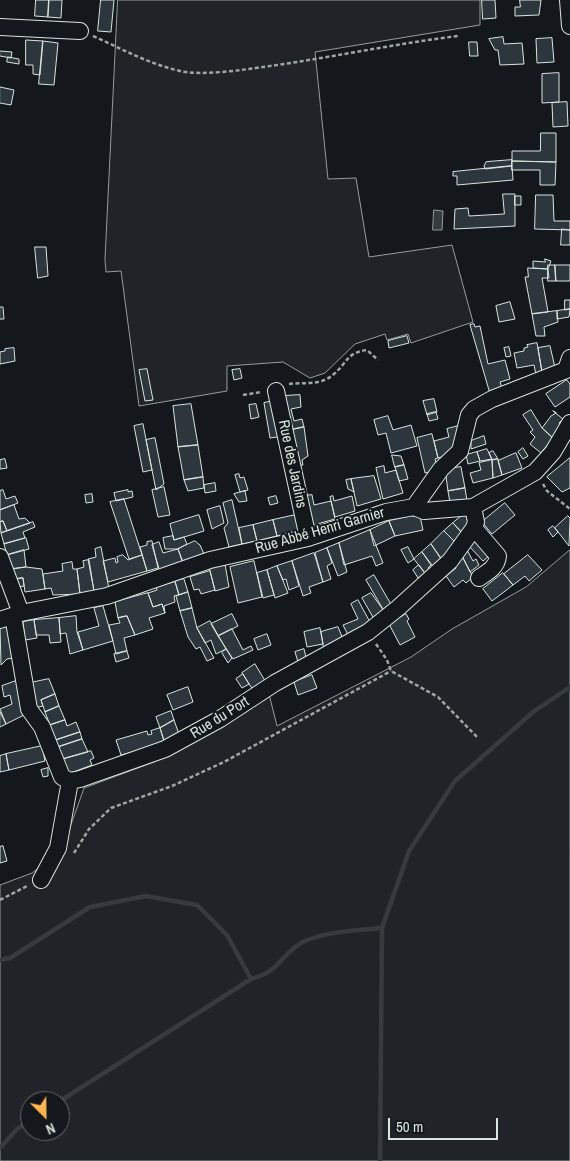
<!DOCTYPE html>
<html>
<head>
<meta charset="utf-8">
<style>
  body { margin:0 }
  #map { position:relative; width:570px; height:1161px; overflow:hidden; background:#14181c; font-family:"Archivo Narrow",sans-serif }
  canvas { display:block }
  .north { position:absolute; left:20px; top:1091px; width:50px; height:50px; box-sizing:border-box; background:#14181c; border:1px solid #626a69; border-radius:50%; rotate:157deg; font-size:14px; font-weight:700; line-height:20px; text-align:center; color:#d8e6dc }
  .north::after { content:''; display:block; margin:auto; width:18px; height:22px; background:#ffb74d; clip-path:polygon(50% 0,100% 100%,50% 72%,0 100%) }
  .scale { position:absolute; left:388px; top:1118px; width:110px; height:22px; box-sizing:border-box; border:2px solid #d8e6dc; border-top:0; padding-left:6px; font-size:15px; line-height:18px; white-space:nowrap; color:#d8e6dc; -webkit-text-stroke:4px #14181c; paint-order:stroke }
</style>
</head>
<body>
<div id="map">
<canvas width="570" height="1161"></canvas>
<div class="north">N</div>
<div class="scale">50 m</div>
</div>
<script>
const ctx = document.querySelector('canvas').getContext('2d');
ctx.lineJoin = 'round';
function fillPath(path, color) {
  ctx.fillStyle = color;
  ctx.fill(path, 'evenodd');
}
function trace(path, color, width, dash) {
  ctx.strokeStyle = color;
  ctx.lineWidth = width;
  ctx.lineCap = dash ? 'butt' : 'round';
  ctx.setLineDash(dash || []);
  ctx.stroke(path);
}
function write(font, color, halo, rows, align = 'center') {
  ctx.font = font + ' "Archivo Narrow",sans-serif';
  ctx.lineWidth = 4;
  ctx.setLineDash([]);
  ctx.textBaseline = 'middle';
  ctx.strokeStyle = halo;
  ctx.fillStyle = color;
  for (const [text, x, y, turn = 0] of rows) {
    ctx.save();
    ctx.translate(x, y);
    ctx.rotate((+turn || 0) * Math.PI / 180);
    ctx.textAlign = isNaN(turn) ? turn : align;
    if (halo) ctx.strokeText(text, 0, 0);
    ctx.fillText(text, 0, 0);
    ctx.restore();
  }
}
const green = new Path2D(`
  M118 0H480V25L315 52 328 179 356 178 369 257 452 245 473 322 411 343 408 334 387 340 385 334 355 344 325 373 310 378 283 362 227 366V391L139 406 121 271 106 272 105 260Z
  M570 550V1161H0V885L32 873 62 850 84 788 154 762 269 694 277 726 411 657 452 629 526 587ZM30 1101H60V1131H30Z`);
fillPath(green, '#202428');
trace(green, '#939e99', 1);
const water = new Path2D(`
  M434 210 443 211 442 230H433Z`);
fillPath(water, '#363b3e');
trace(water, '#939e99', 1);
trace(new Path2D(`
  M0 960 10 958 90 907 146 896 197 905 227 935 251 979C279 972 281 955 301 943 320 932 359 930 382 928
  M60 1101 251 979
  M0 1148 17 1129 30 1120
  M380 1161 382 928 409 851 455 781 533 712 570 687`), '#363b3e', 4.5);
const building = new Path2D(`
  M36 0H49L48 17 35 16Z
  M49 0H62L61 18 48 17Z
  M101 0H114L111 32 98 31Z
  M482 0H495L496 18 483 19Z
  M520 0H541L539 15 515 16V7H520Z
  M503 37 504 44 522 43 524 64 500 65 498 50H495L489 39Z
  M552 38 554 62 537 63 536 39Z
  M26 40 43 41 40 75 33 74V65H26Z
  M43 41 58 43 54 85 39 84Z
  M469 42H477L478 56H470Z
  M0 51 12 52 11 58 0 56Z
  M8 57 19 59V64L7 62Z
  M559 73V102L542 103V74Z
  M0 87 14 90 11 105 0 103Z
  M567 102 568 126 553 127 552 103Z
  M541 133H556V162L512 161V151H540Z
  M512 160V166L485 169 484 166 486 162Z
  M512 161 556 162 555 185H540V170H512Z
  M512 166 513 180 457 185V176H453V172Z
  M503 194H515V226L454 229 455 209 468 208 469 216 504 214Z
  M536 195H553L554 221H570V230L535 229Z
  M515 196H521V205H515Z
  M562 229 570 230V245H561Z
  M35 247H46L48 276 38 278Z
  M545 259 551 261 548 269 533 268V261L545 262Z
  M548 265H555L556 281H548Z
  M555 265H570V281H556Z
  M528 268 548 269 549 278H542L548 312 532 314 525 277H528Z
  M565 300H570V309L565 310Z
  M510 302 515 319 499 322 496 306Z
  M0 307H3L4 319H0Z
  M570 309 569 317 557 319V311Z
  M557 311 558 322 544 327 545 336H536L532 314Z
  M474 324 475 327 480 326 488 364 505 360 510 379 500 382 503 391 491 397 470 325Z
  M407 336 409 343 389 348 388 341Z
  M537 343 543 378 537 380 534 365 517 368 514 353 524 351V348L528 347 527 345Z
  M550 346 556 372 543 378 538 348Z
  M509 347 511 356 506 357 504 348Z
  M14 348 15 361 0 364V352L5 351V349Z
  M147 369 153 400 145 401 139 370Z
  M240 369 242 378 234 380 232 370Z
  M567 380 570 384V397L555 407 546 394Z
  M300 395 301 407 291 409 294 421 302 419 304 427 290 430 284 396Z
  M434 399 437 412 427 415 423 401Z
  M277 400 284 436 270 438 264 403Z
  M191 404 198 445 178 447 173 406Z
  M256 404 259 417 251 419 249 405Z
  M531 410 542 428 553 438 541 453 530 444 535 437 530 432 533 430 523 415Z
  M553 411 563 419 559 423 562 426 553 438 542 428 551 416 556 413Z
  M436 412 438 419 429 421 427 414Z
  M388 416 393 430 411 425 417 446 391 453 386 433 378 435 374 420Z
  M143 424 152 470 143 472 134 426Z
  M462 425 456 453 438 458 434 441 449 437 447 429Z
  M304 427 308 456 302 460 303 465 297 466 290 430Z
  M432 434 438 458 435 459 437 467 434 471 425 473 417 438Z
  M484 436 486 444 471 449V441Z
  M155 438 164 484 156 490 146 440Z
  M198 445 203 477 184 480 178 447Z
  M523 448 528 456 523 459 518 452Z
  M487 449 492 459 480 461 477 452Z
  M493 451 498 459 492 460 489 453Z
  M477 452 480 461 468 464 466 455Z
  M516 453 522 468 502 475 498 461Z
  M392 455 401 456 404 465 395 467Z
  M570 458V488L562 492 547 477Z
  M5 459 7 468 0 469V460Z
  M498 459 502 475 493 478 492 460Z
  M492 460 493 478 473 483 470 473 481 470 479 463Z
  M404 465 408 479 399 481 395 467Z
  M384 466 385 473 396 470 403 493 383 499 376 468Z
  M461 467 465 488 448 491 445 469Z
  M239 474 240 478 244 477 248 490 240 492 235 475Z
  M374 476 381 499 357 506 351 479Z
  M203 477 204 488 188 491 184 480Z
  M351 479 354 492 348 489 346 480Z
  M215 483 216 491 205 493 204 485Z
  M164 487 170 515 158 517 152 490Z
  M465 488 467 501 450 503 448 491Z
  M3 490 6 499 15 496 18 503 0 510V491Z
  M128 490V492L132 491 133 497 116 501 114 493Z
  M245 491 247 501 239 502 234 494Z
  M92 494 93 502 86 503 85 495Z
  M312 495 314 505 331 501 335 519 310 526 304 496Z
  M276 496 278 503 270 505 268 498Z
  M333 496 334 501 352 496 355 511 335 517 330 497Z
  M124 499 142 555 129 559 110 502Z
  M232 500 242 544 229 547 224 528 228 523 223 503Z
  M505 503 515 515 492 534 482 522Z
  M14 505 19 519 25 518 30 523 7 531 3 521 0 522V510Z
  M220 506 224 523 212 529 207 510Z
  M300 514 303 529 277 536 273 520Z
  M464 514 472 522 464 535 453 523Z
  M199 515 204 531 174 540 170 524Z
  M411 516H420L423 530 395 536 389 521Z
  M568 516 570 518 569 546 555 528Z
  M273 520 277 536 257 541 253 525Z
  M3 521 7 531 1 533 0 522Z
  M389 521 395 536 374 546 370 530Z
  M33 522 35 527 23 532 25 538 4 544 1 533Z
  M453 523 464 535 456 543 444 531Z
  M253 525 257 541 242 544 239 528Z
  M553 526 558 532 553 537 548 530Z
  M370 530 383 563 376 566 372 556 344 565 339 543Z
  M444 531 456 543 443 561 431 544Z
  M173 536 174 540 184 537 187 544 178 549H165L163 538Z
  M474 537 489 556 483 561 469 546Z
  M26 538 29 549 7 555 4 544Z
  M152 541 158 568 147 571 140 547 147 545V542Z
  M195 541 200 545 204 554 182 561 178 549Z
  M159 542 163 553 178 549 183 562 160 572 152 545Z
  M339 543 347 572 338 576 327 548Z
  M431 544 443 562 435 569 422 552Z
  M101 547 109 589 94 591 88 559 96 557 95 549Z
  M408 547 414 559 408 563 401 550Z
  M327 548 332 563 327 566 331 579 323 582 315 553Z
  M24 550 26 567 12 569 7 555Z
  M467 550 473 561 476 559 479 565 470 572 462 556Z
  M422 552 431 565 428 568 431 572 427 576 414 559Z
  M314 553 323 582 309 587 311 593 303 596 292 561Z
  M123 555 128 560 142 555 147 571 108 582 103 561 115 558 116 563 118 562 117 557Z
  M528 555 542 570 529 581 525 576 513 585 504 574Z
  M462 556 473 577 466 583 463 580 454 587 446 576 456 568 453 563Z
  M89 560 94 591 80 594 77 569 84 567 83 561Z
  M254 561 262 597 238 603 230 567Z
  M292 561 299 586 289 590 286 579 283 580 277 566Z
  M72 562 73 569H77L80 594 53 595 51 588 45 589 43 574 63 571 62 564Z
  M225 564 229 587 215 591 209 567Z
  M419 565 425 573 418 578 413 570Z
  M277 566 288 593 275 598 267 570Z
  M26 567 42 569 45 589 25 592 23 578 14 579 12 569Z
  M267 570 274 595 263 598 257 573Z
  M210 571 215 590 201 594 199 589 194 590 190 577Z
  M503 573 513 585 492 601 483 589Z
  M374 575 392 606 384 611 366 580Z
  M23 578 24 586 18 587 16 579Z
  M184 579 188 592 179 595 175 581Z
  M175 582 179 595 174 596 175 602 164 606 165 613 162 604 153 607 148 593 157 590 156 587Z
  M188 592 192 608 180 611 176 596Z
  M148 593 153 607 162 604 165 613 149 618 153 629 135 635 127 616 118 618 115 602Z
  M371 593 384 611 374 619 362 598Z
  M358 600 370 622 348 635 343 625 358 619 351 604Z
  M103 606 113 641 83 650 78 632 99 626 94 608Z
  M192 608 197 628 214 658 207 661 200 647 196 649 188 637 180 611Z
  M232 614 238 626 218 636 211 624Z
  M406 614 409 619 407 621 415 637 400 645 389 624Z
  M76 616 77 632 83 650 70 654 66 633 60 634 59 618Z
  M127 616 135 635 124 638 127 651 116 654 109 625 120 623 118 618Z
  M59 618 61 642 50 643 49 635H36L34 620Z
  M34 620 37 638 25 640 23 622Z
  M210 621 226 649 216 654 211 640 205 643 197 628Z
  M10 626 13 658 7 659 1 665 0 627Z
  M338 627 343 639 324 651 321 632Z
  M320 628 323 644 307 647 304 632Z
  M232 629 243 650 251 646 253 650 233 659 218 636Z
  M267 634 271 645 258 650 254 639Z
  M226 649 232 658 228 663 222 653Z
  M304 649 307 661 299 665 295 652Z
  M127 651 129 658 116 662 114 654Z
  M255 664 267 684 255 693 242 673Z
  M243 674 249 684 242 688 236 679Z
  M312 675 317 688 298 695 294 682Z
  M49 679 55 694 41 700 43 706 34 708 30 683Z
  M16 681 26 714 6 724 0 709 12 704 10 695 4 697 2 686Z
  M188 687 193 702 173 710 167 695Z
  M55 694 59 706 45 712 41 700Z
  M59 706 65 720 50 725 45 712Z
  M171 711 174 720 160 728 156 717Z
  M0 712 6 724 0 727Z
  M65 720 67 726 76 722 80 732 56 740 50 725Z
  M174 720 180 737 165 744 160 728Z
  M160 728 165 744 121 755 116 740 147 731 148 735 152 734 151 731Z
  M80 732 82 739 58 747 56 740Z
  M82 739 88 752 63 759 58 747Z
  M42 746 45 761 9 770 6 754Z
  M91 751 94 758 90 760 92 765 68 774 63 759Z
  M6 754 9 770 0 772V756Z
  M48 768V776L43 777 41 770Z
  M3 846 7 861 0 863V847Z`);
fillPath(building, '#2c363c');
trace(building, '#d8e6dc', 1);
const minor = new Path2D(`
  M568 0 570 26
  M0 27 80 31
  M276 391 308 538
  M414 507 441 469 460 451 469 415 474 409 492 399 566 370 570 358
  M474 528 498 556C497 567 488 572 479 578
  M0 557 21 613
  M13 616 29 709 42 727 62 777 70 781 80 779 165 749 220 719 275 683 368 632 398 608 450 561 474 528 476 522 473 507
  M0 620 21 613 107 596 210 560 308 538 386 512 414 507 424 511 473 507 535 472 553 452 570 423
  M41 880 58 848 70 781`);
trace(minor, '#d8e6dc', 18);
trace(new Path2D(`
  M93 36C122 49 149 64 180 71 201 76 242 70 263 67 329 58 393 44 458 36
  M289 384C304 382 321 386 334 374 348 362 346 353 367 350L378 360
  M243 395 261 392
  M543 484 547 491 570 509
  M376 644 387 660 391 671 438 697 477 737
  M74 853 89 829 111 808 172 786 224 762 391 671
  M0 900 27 886`), '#9da8a2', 2.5, [4, 2.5]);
trace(minor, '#14181c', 16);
write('15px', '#d8e6dc', '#14181c', [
  ["Rue des Jardins",292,464,78],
  ["Rue Abbé Henri Garnier",320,531,-16],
  ["Rue du Port",220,718,-32]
]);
</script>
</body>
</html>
